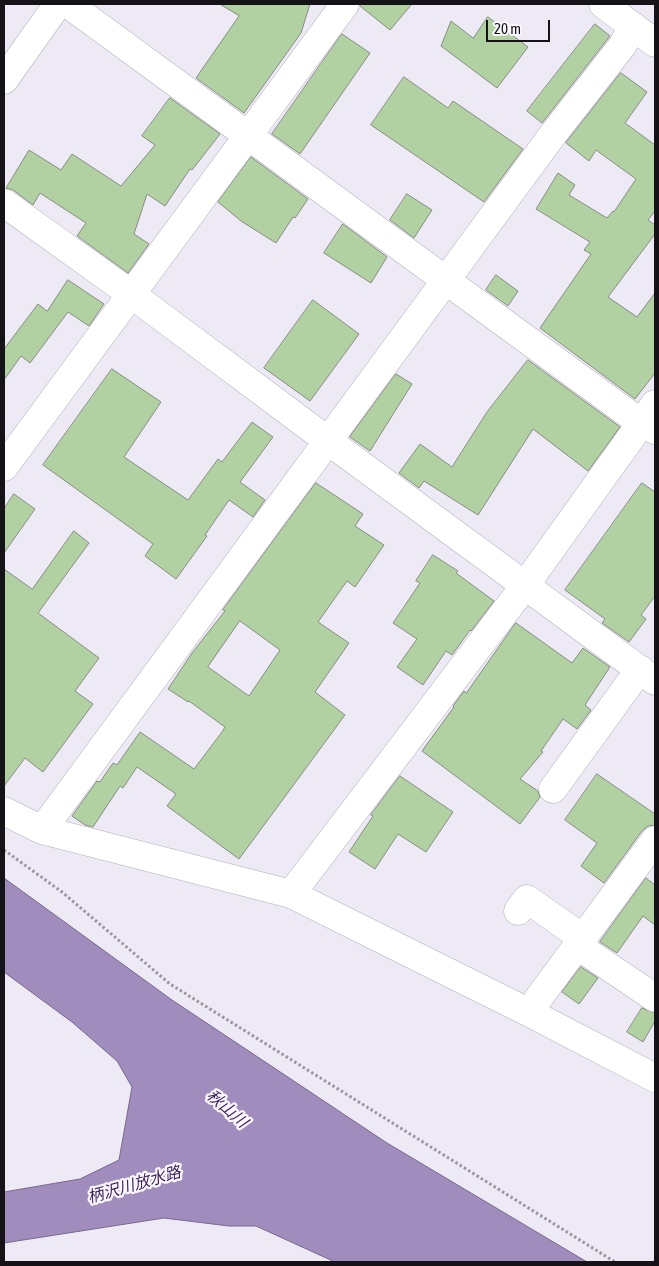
<!DOCTYPE html>
<html>
<head>
<meta charset="utf-8">
<style>
  body { margin:0 }
  #map { position:relative; width:659px; height:1266px; overflow:hidden; background:#ede9f5; font-family:"Asap Condensed",sans-serif }
  canvas { display:block }
  .frame { position:absolute; inset:0; border:5px solid #151318; pointer-events:none }
  .scale { position:absolute; left:486px; top:20px; width:64px; height:22px; box-sizing:border-box; border:2px solid #151318; border-top:0; padding-left:6px; font-size:15px; line-height:18px; white-space:nowrap; color:#151318; -webkit-text-stroke:4px #faf7fe; paint-order:stroke }
</style>
</head>
<body>
<div id="map">
<canvas width="659" height="1266"></canvas>
<div class="frame"></div>
<div class="scale">20 m</div>
</div>
<script>
const ctx = document.querySelector('canvas').getContext('2d');
ctx.lineJoin = 'round';
function fillPath(path, color) {
  ctx.fillStyle = color;
  ctx.fill(path, 'evenodd');
}
function trace(path, color, width, dash) {
  ctx.strokeStyle = color;
  ctx.lineWidth = width;
  ctx.lineCap = dash ? 'butt' : 'round';
  ctx.setLineDash(dash || []);
  ctx.stroke(path);
}
function write(font, color, halo, rows, align = 'center') {
  ctx.font = font + ' "Asap Condensed","Noto Sans JP",sans-serif';
  ctx.lineWidth = 4.5;
  ctx.setLineDash([]);
  ctx.textBaseline = 'middle';
  ctx.strokeStyle = halo;
  ctx.fillStyle = color;
  for (const [text, x, y, turn = 0] of rows) {
    ctx.save();
    ctx.translate(x, y);
    ctx.rotate((+turn || 0) * Math.PI / 180);
    ctx.textAlign = isNaN(turn) ? turn : align;
    if (halo) ctx.strokeText(text, 0, 0);
    ctx.fillText(text, 0, 0);
    ctx.restore();
  }
}
const water = new Path2D(`
  M4 878 172 1000 387 1143 587 1262H335L256 1226H229L164 1218 4 1243V1192L80 1179 119 1160 132 1087 117 1061 72 1022 4 972Z`);
fillPath(water, '#a08dbd');
trace(water, '#76688c', 1);
const building = new Path2D(`
  M220 4H310L301 33 244 113 196 78 239 16Z
  M360 4H412L390 30 360 6Z
  M488 17 528 47 497 88 441 46 451 21 473 38Z
  M595 24 610 36 542 123 527 111Z
  M342 34 370 53 300 154 272 134Z
  M621 73 647 92 625 123 655 145V211L648 220 655 225V234L608 297 637 317 655 293V373L635 399 540 328 591 254 584 250 590 242 536 209 558 173 575 185 569 195 607 218 613 211 614 212 636 179 596 150 589 161 566 143Z
  M404 77 448 108 453 101 523 149 484 202 371 125Z
  M170 98 220 134 192 170 190 169 165 206 147 194 134 234 149 244 128 273 77 236 86 223 40 193 33 205 13 190 6 188 29 150 61 170 72 154 121 186 155 145 142 136Z
  M251 157 308 199 295 218 293 217 276 243 241 221 218 202Z
  M407 194 432 210 414 238 390 220Z
  M343 224 387 257 371 283 324 253Z
  M496 275 518 291 508 306 486 290Z
  M68 280 104 304 89 326 68 312 30 363 21 356 4 380V349L38 304 47 311Z
  M313 300 359 334 310 401 264 368Z
  M528 360 620 427 588 471 533 429 478 515 424 481 419 488 399 473 420 444 452 467 487 412Z
  M112 369 161 402 124 457 188 500 218 459 222 462 252 422 273 437 240 482 265 500 253 517 229 500 205 535 207 536 176 579 145 556 153 544 43 465Z
  M396 374 412 384 370 451 350 437Z
  M316 483 363 514 355 526 384 545 355 587 347 581 318 622 349 643 315 692 345 715 239 859 167 806 176 794 137 767 123 788 120 786 93 827 85 825 72 816 97 781 100 782 113 763 117 765 140 732 194 769 222 732 225 727 189 701 188 702 168 689 192 653 225 611 223 610ZM240 621 280 650 249 696 208 667Z
  M642 483 655 492V596L641 615 646 619 629 642 602 623 605 619 565 590Z
  M14 494 35 509 4 553V509Z
  M74 531 89 543 38 613 99 658 75 691 93 704 43 772 25 758 4 786V569L32 589Z
  M433 555 458 571 456 573 494 601 471 631 470 630 452 655 446 651 423 685 397 667 417 639 393 623 420 583 416 581Z
  M516 623 572 663 583 648 610 667 585 705 591 710 577 729 563 719 541 751 543 752 520 779 538 791 540 797 520 824 422 751 454 707 453 706 464 691 466 693Z
  M597 774 655 814V825L648 826 642 831 604 883 581 866 597 843 565 820Z
  M400 776 453 812 426 852 398 834 375 869 349 852 373 816 371 815Z
  M646 878 655 885V925L643 916 617 953 600 942Z
  M581 967 598 978 579 1004 562 992Z
  M642 1008 655 1013V1021L643 1042 627 1032Z`);
fillPath(building, '#b2d1a2');
trace(building, '#868d83', 1);
const minor = new Path2D(`
  M68 4 641 423 655 430
  M603 4 655 43
  M4 203 131 294 327 440 655 681
  M4 467 345 4
  M553 789 640 669
  M4 811 42 830 291 894 532 1014 655 1078
  M42 830 554 133 622 46 633 26
  M291 894 526 584 655 404
  M518 911 527 899 584 939
  M578 946 655 998
  M532 1014 538 999 655 840`);
const major = new Path2D(`
  M4 80 58 4`);
trace(minor, '#b4b0bb', 29);
trace(major, '#b4b0bb', 29);
trace(new Path2D(`
  M4 850 62 892 170 984 615 1262`), '#99969f', 3, [2.5, 2.5]);
trace(minor, '#fff', 28);
trace(major, '#fff', 28);
write('italic 16px', '#3d225d', '#faf7fe', [
  ["秋山川",227,1109,41],
  ["柄沢川放水路",134,1185,-16]
]);
</script>
</body>
</html>
